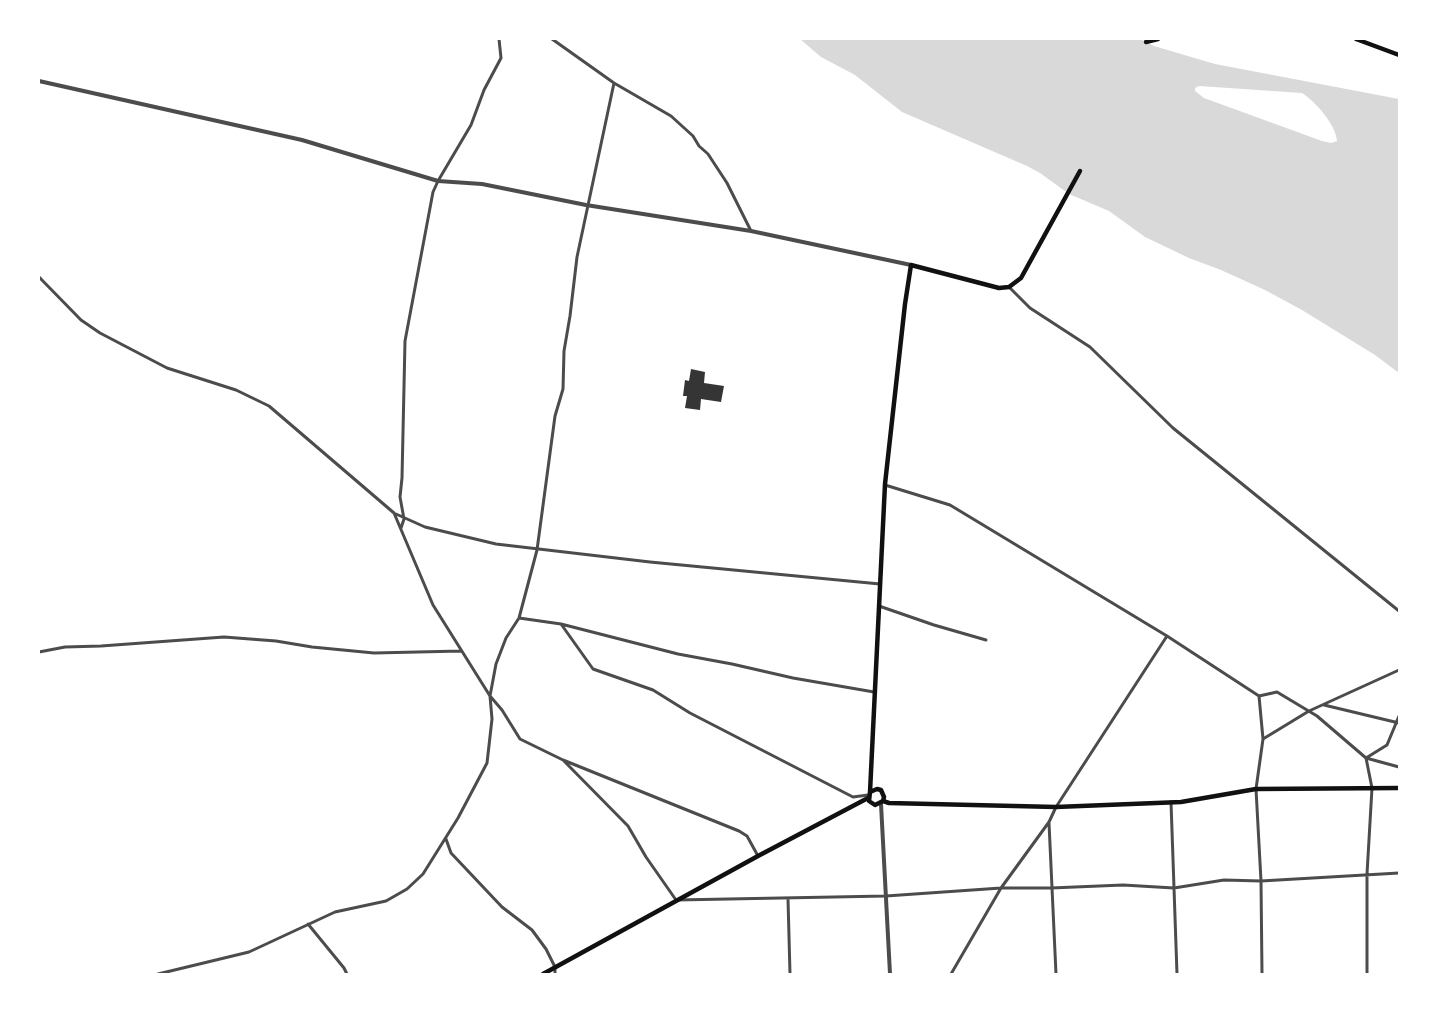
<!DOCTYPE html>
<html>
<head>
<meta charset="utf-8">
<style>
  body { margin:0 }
  #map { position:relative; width:1438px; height:1013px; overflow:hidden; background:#fff; font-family:"Public Sans",sans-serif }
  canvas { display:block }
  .frame { position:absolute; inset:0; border:40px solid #fff; pointer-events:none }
</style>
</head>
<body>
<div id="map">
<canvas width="1438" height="1013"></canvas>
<div class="frame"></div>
</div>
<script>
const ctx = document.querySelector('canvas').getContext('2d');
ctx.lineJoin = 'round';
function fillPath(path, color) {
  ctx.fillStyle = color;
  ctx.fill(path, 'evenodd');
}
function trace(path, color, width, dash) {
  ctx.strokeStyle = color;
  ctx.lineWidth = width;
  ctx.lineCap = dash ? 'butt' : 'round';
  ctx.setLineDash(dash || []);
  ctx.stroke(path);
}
fillPath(new Path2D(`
  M800 39H1140L1154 46 1215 64 1399 99V373L1375 355 1302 310 1265 290 1221 270 1189 258 1145 237 1109 211 1069 194 1040 173 1027 166 902 112 855 75 821 57ZM1199 86 1302 93C1316 102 1336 125 1337 141L1331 143 1322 141 1204 98 1195 91V88Z`), '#d9d9d9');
fillPath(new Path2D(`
  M691 369 705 372 704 383 724 386 721 402 701 399 700 410 685 408 687 396H683L685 380 689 381Z`), '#353535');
trace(new Path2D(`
  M552 39 614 83 671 116 693 136 699 146 708 154 727 183 751 231
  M39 277 81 320 100 333 167 368 236 390 269 406 394 513 433 605 490 696 502 710 520 739 563 760 739 831 747 836 758 856
  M1009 287 1030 308 1090 347 1173 428 1399 611
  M885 485 950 505 1167 636 1259 696 1277 692 1317 716 1366 758 1399 767
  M396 514 425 527 496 544 650 562 880 584
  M401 528 404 519 400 497 402 478 405 341 433 192 438 181 471 125 484 90 501 58 499 39
  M879 606 934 625 986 640
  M519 618 561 624 678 654 732 664 793 678 874 692
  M561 624 593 669 653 690 690 713 853 797 868 795
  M39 652 65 647 101 646 224 637 276 641 312 647 374 653 461 651
  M1259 696 1263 739 1256 789 1261 881 1262 974
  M1324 705 1399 723
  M1263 739 1309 711 1399 670
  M564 761 628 826 646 857 676 900 886 896 1001 888H1051L1123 885 1174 888 1224 880 1261 881 1399 873
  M1171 802 1177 974
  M1049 823 1056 974
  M446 839 451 853 502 907 532 930 546 949 555 967V974
  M788 899 790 974
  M308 924 344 968 347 974
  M158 974 249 952 335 912 386 901 407 889 423 874 458 818 487 763 492 719 490 696 496 664 506 638 519 618 537 550 555 416 563 389 564 351 570 316 577 257 614 83
  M951 974 1001 888 1049 822 1056 807 1167 636
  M1367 974V874L1372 788 1366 758 1387 745 1399 716`), '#4c4c4c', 3);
trace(new Path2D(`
  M39 81 302 140 438 181 482 184 586 205 751 231 911 265
  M881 804 890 974`), '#4c4c4c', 4);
trace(new Path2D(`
  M1356 39 1399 55
  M1146 42 1158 39
  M870 792 885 484 905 304 911 265 999 288 1009 287 1021 278 1080 171
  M883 801 884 797 881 790 877 789 870 792 869 801 875 805 883 801 889 803 1056 807 1181 802 1256 789 1399 788
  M543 974 758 856 868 798`), '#111', 4.5);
</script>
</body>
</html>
